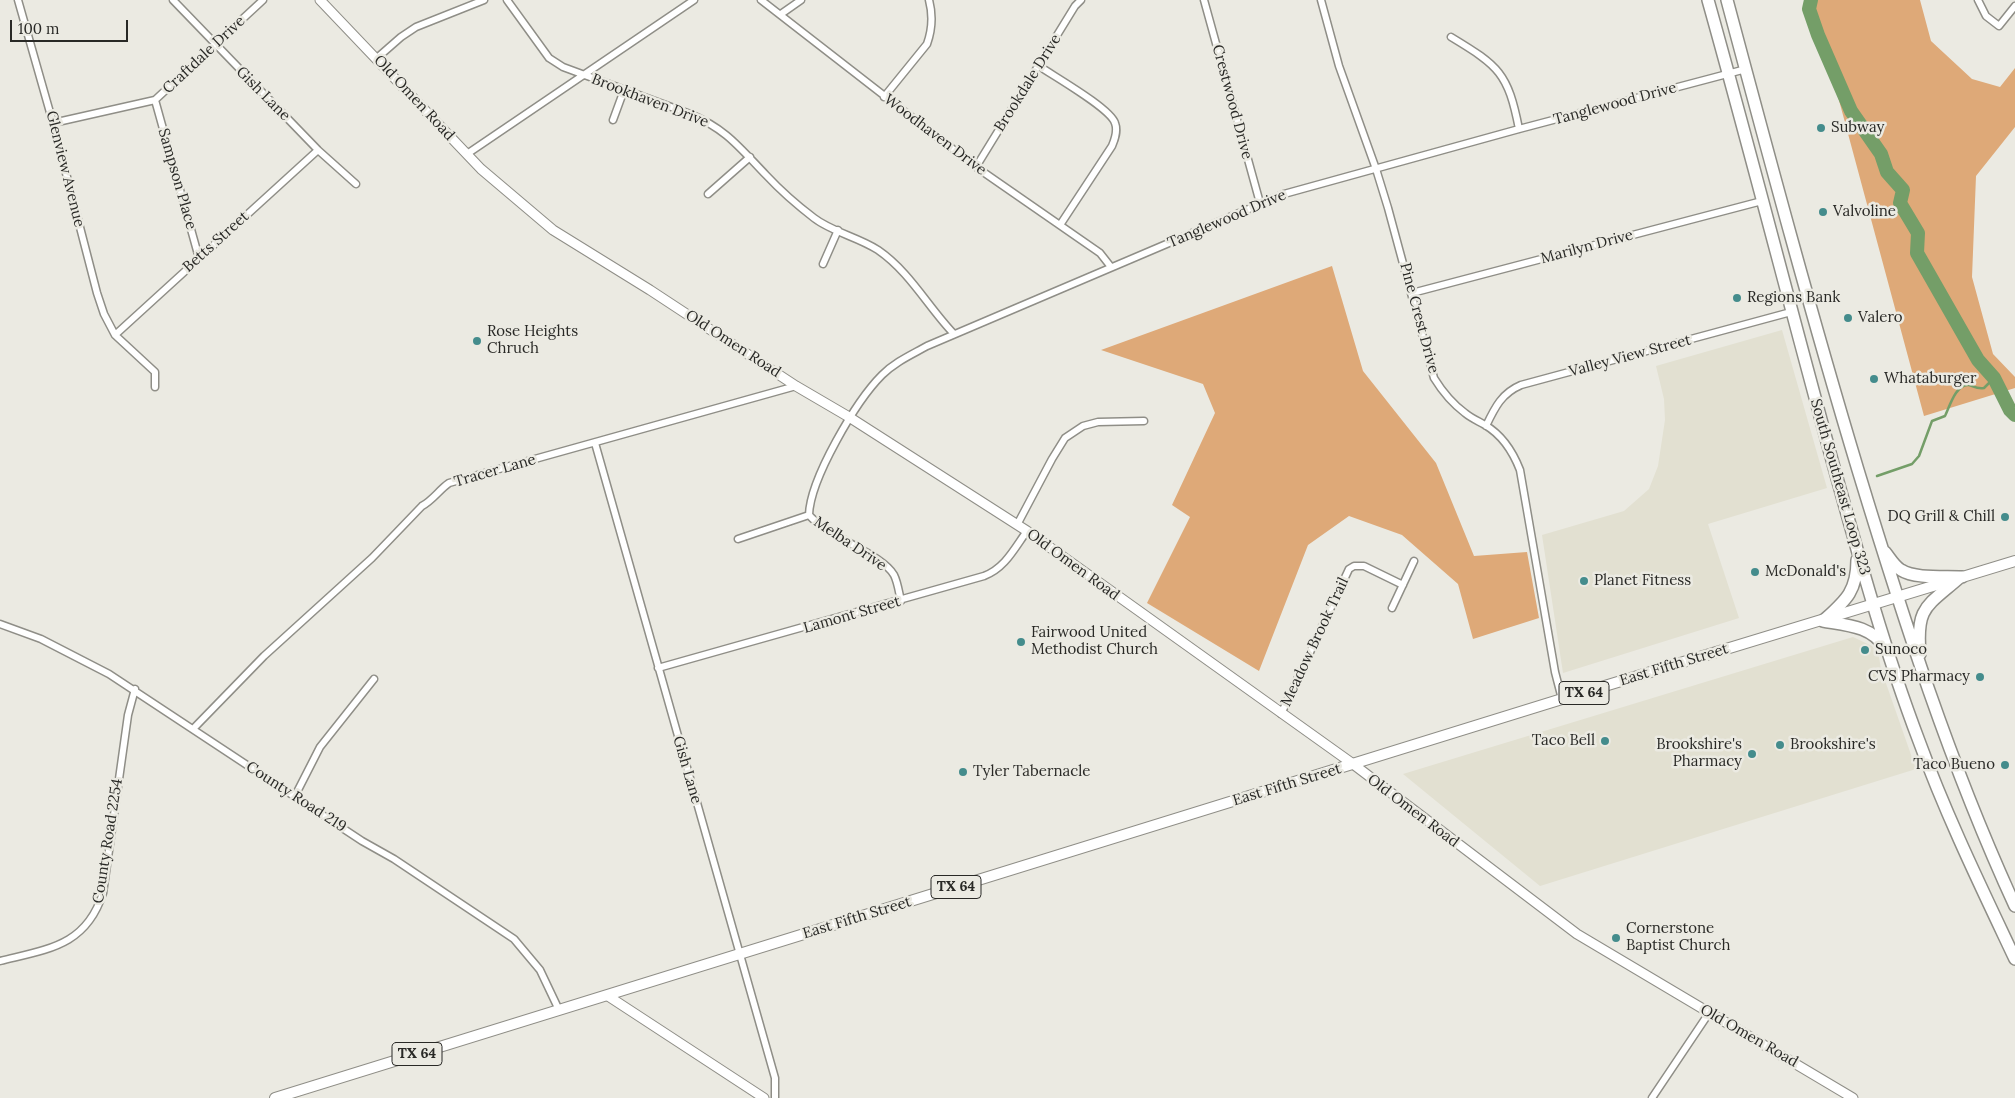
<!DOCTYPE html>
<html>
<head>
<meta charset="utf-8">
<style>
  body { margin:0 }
  #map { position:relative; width:2015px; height:1098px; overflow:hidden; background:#ebeae2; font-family:Lora,serif }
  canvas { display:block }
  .scale { position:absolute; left:10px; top:20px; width:118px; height:22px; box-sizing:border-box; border:2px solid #292926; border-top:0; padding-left:6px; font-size:15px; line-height:18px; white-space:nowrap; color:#292926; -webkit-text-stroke:4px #ebeae2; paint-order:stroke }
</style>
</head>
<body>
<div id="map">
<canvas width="2015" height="1098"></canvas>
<div class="scale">100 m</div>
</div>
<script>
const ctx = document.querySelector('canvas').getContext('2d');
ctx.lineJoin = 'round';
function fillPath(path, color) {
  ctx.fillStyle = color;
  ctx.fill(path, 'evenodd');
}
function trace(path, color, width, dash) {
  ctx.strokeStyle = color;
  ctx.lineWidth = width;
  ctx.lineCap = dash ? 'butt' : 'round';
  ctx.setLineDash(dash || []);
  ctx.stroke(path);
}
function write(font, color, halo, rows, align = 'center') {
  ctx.font = font + ' Lora,serif';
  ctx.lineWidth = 5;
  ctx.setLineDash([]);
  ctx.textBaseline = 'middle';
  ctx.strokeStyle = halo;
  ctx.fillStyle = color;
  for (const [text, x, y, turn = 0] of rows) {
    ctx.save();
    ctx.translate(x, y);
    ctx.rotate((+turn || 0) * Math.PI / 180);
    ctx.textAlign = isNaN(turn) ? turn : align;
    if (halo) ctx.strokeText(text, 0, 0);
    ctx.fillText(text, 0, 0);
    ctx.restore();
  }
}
fillPath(new Path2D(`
  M1782 330 1827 488 1708 524 1739 618 1563 673 1542 535 1624 511 1649 489 1658 466 1665 420 1664 399 1656 366Z
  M1853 637 1872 646 1879 657 1881 669 1916 769 1540 886 1403 774Z`), '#e2e0d1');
fillPath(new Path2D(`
  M1812 0H1920L1931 41 1972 79 2000 87 2015 68V127L1976 176 1972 277 1993 354 2015 377V388L1924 416Z
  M1332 266 1363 371 1436 463 1474 556 1527 552 1539 618 1473 639 1458 584 1402 535 1349 516 1308 545 1259 671 1147 603 1190 517 1172 505 1215 413 1203 384 1101 350Z`), '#dea978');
trace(new Path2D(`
  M1877 476 1912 464 1919 456 1932 421 1945 416C1949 408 1956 383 1969 385 1975 387 1977 389 1984 388L1994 378`), '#749e68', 2.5);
trace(new Path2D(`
  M1811 0 1809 9 1818 35 1851 111 1881 154 1887 172 1903 190 1900 203 1918 233 1917 253 1978 360 1994 378 2010 410 2015 415`), '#749e68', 14);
const street = new Path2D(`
  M18 0 53 123 97 293 104 314 115 335 155 372V387
  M173 0 318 150 356 184
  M507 0 549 58 563 67 690 114C726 129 739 147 766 175 780 190 797 205 814 218 832 232 858 237 878 250 910 272 928 307 954 334
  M761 0 976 167 1100 253 1111 267
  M1204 0 1260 203
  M1321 0 1339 66 1376 169 1388 208 1434 378C1442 391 1453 404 1465 413 1471 418 1478 421 1485 425 1502 435 1513 452 1520 470L1555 672 1562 699
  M1978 0 1986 16 1999 26 2015 6
  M781 14 801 0
  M1451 37C1499 66 1508 73 1519 129
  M377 58 401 37 416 27 484 0
  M1039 66C1055 77 1110 108 1115 123 1118 131 1115 139 1112 146L1060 225
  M884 97 927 44C932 30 933 15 929 0
  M155 100 199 258
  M613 120 624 90
  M53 123 155 100 263 0
  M467 154 694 0
  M976 167 1075 6 1081 0
  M708 194 750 157
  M823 264 838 230
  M1412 293 1762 201
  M115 335 318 150
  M1486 426C1495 407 1502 393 1521 385L1791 312
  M595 443 775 1078V1098
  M809 515C810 479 856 401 882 375 895 362 911 355 927 346L1284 194 1519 129 1746 69
  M809 515C828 537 882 554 894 575 898 583 899 593 901 601
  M1017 525 1052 459 1065 438 1083 426 1098 422 1144 421
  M738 539 809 515
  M1392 608 1414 561
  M0 624 41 639 109 674 362 841 394 859 514 939 540 970 559 1010
  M658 668 984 576C1005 568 1014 549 1027 531
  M1281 714 1349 569 1354 566H1364L1403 585
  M193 729 264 656 372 558 422 506C433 500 439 490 449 483L796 386
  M295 796 320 747 374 679
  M0 961C48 949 86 946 103 893L128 715 135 689
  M1652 1098 1709 1013`);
const secondary = new Path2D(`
  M320 0 481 169 553 230 650 290 796 386 849 417 1027 531 1353 764 1577 934 1853 1098
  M608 996 764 1098`);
const primary = new Path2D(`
  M275 1098 1562 699 2015 561`);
const highway = new Path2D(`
  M1708 0C1751 153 1790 307 1832 460 1858 554 1884 649 1919 741 1946 815 1981 887 2015 959
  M1727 0C1769 157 1811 314 1858 470 1903 618 1950 765 2015 906
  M1885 552C1890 558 1894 566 1901 570 1915 579 1945 576 1962 577
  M1823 621C1845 601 1857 592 1857 560
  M1823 621C1846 625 1872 626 1885 648
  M1920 654C1916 607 1926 607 1959 578`);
trace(street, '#8f8e87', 9);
trace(secondary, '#8f8e87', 11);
trace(primary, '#8f8e87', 12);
trace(highway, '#8f8e87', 14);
trace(street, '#fff', 6);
trace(secondary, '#fff', 9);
trace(primary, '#fff', 10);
trace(highway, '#fff', 11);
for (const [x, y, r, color] of [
  [1821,128,5,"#448c8c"],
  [1823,212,5,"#448c8c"],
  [1737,298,5,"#448c8c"],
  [1848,318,5,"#448c8c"],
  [477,341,5,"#448c8c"],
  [1874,379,5,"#448c8c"],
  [2005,517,5,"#448c8c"],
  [1755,572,5,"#448c8c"],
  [1584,581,5,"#448c8c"],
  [1021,642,5,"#448c8c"],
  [1865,650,5,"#448c8c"],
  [1980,677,5,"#448c8c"],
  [1605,741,5,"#448c8c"],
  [1780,745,5,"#448c8c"],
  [1752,754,5,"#448c8c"],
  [2005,765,5,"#448c8c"],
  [963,772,5,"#448c8c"],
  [1616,938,5,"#448c8c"]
]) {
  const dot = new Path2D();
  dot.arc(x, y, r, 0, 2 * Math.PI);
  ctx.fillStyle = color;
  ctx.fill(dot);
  trace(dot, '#ebeae2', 2);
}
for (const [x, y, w] of [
  [1584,693,50],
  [956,887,50],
  [417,1054,50]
]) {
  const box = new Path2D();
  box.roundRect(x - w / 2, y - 11.5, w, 23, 4);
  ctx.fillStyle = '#ebeae2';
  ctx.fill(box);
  trace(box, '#292926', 1);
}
write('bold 14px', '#292926', null, [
  ["TX 64",1584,693],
  ["TX 64",956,887],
  ["TX 64",417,1054]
]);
write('15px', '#292926', '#ebeae2', [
  ["Craftdale Drive",204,55,-43],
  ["Brookdale Drive",1028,83,-58],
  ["Gish Lane",263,94,45],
  ["Old Omen Road",414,98,47],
  ["Brookhaven Drive",650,101,21],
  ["Crestwood Drive",1232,102,75],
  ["Tanglewood Drive",1615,104,-15],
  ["Woodhaven Drive",935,135,37],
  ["Glenview Avenue",65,169,76],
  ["Sampson Place",177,179,74],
  ["Tanglewood Drive",1227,219,-23],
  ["Betts Street",216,242,-42],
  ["Marilyn Drive",1587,247,-15],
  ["Pine Crest Drive",1419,318,75],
  ["Old Omen Road",733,344,33],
  ["Valley View Street",1630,356,-15],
  ["Tracer Lane",495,471,-16],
  ["South Southeast Loop 323",1840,487,74],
  ["Melba Drive",850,544,34],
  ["Old Omen Road",1073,565,36],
  ["Lamont Street",852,615,-16],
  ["Meadow Brook Trail",1315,642,-65],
  ["East Fifth Street",1674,665,-17],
  ["Gish Lane",687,770,74],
  ["East Fifth Street",1287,785,-17],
  ["County Road 219",296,797,33],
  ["Old Omen Road",1413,811,37],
  ["County Road 2254",108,841,-81],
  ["East Fifth Street",857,918,-17],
  ["Old Omen Road",1749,1036,30]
]);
write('15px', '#292926', '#ebeae2', [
  ["Subway",1831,128],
  ["Valvoline",1833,212],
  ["Regions Bank",1747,298],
  ["Valero",1858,318],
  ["Rose Heights",487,332],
  ["Chruch",487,349],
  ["Whataburger",1884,379],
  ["DQ Grill & Chill",1995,517,"right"],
  ["McDonald's",1765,572],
  ["Planet Fitness",1594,581],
  ["Fairwood United",1031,633],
  ["Methodist Church",1031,650],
  ["Sunoco",1875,650],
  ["CVS Pharmacy",1970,677,"right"],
  ["Taco Bell",1595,741,"right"],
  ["Brookshire's",1742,745,"right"],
  ["Pharmacy",1742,762,"right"],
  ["Brookshire's",1790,745],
  ["Taco Bueno",1995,765,"right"],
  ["Tyler Tabernacle",973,772],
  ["Cornerstone",1626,929],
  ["Baptist Church",1626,946]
], 'left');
</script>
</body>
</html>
